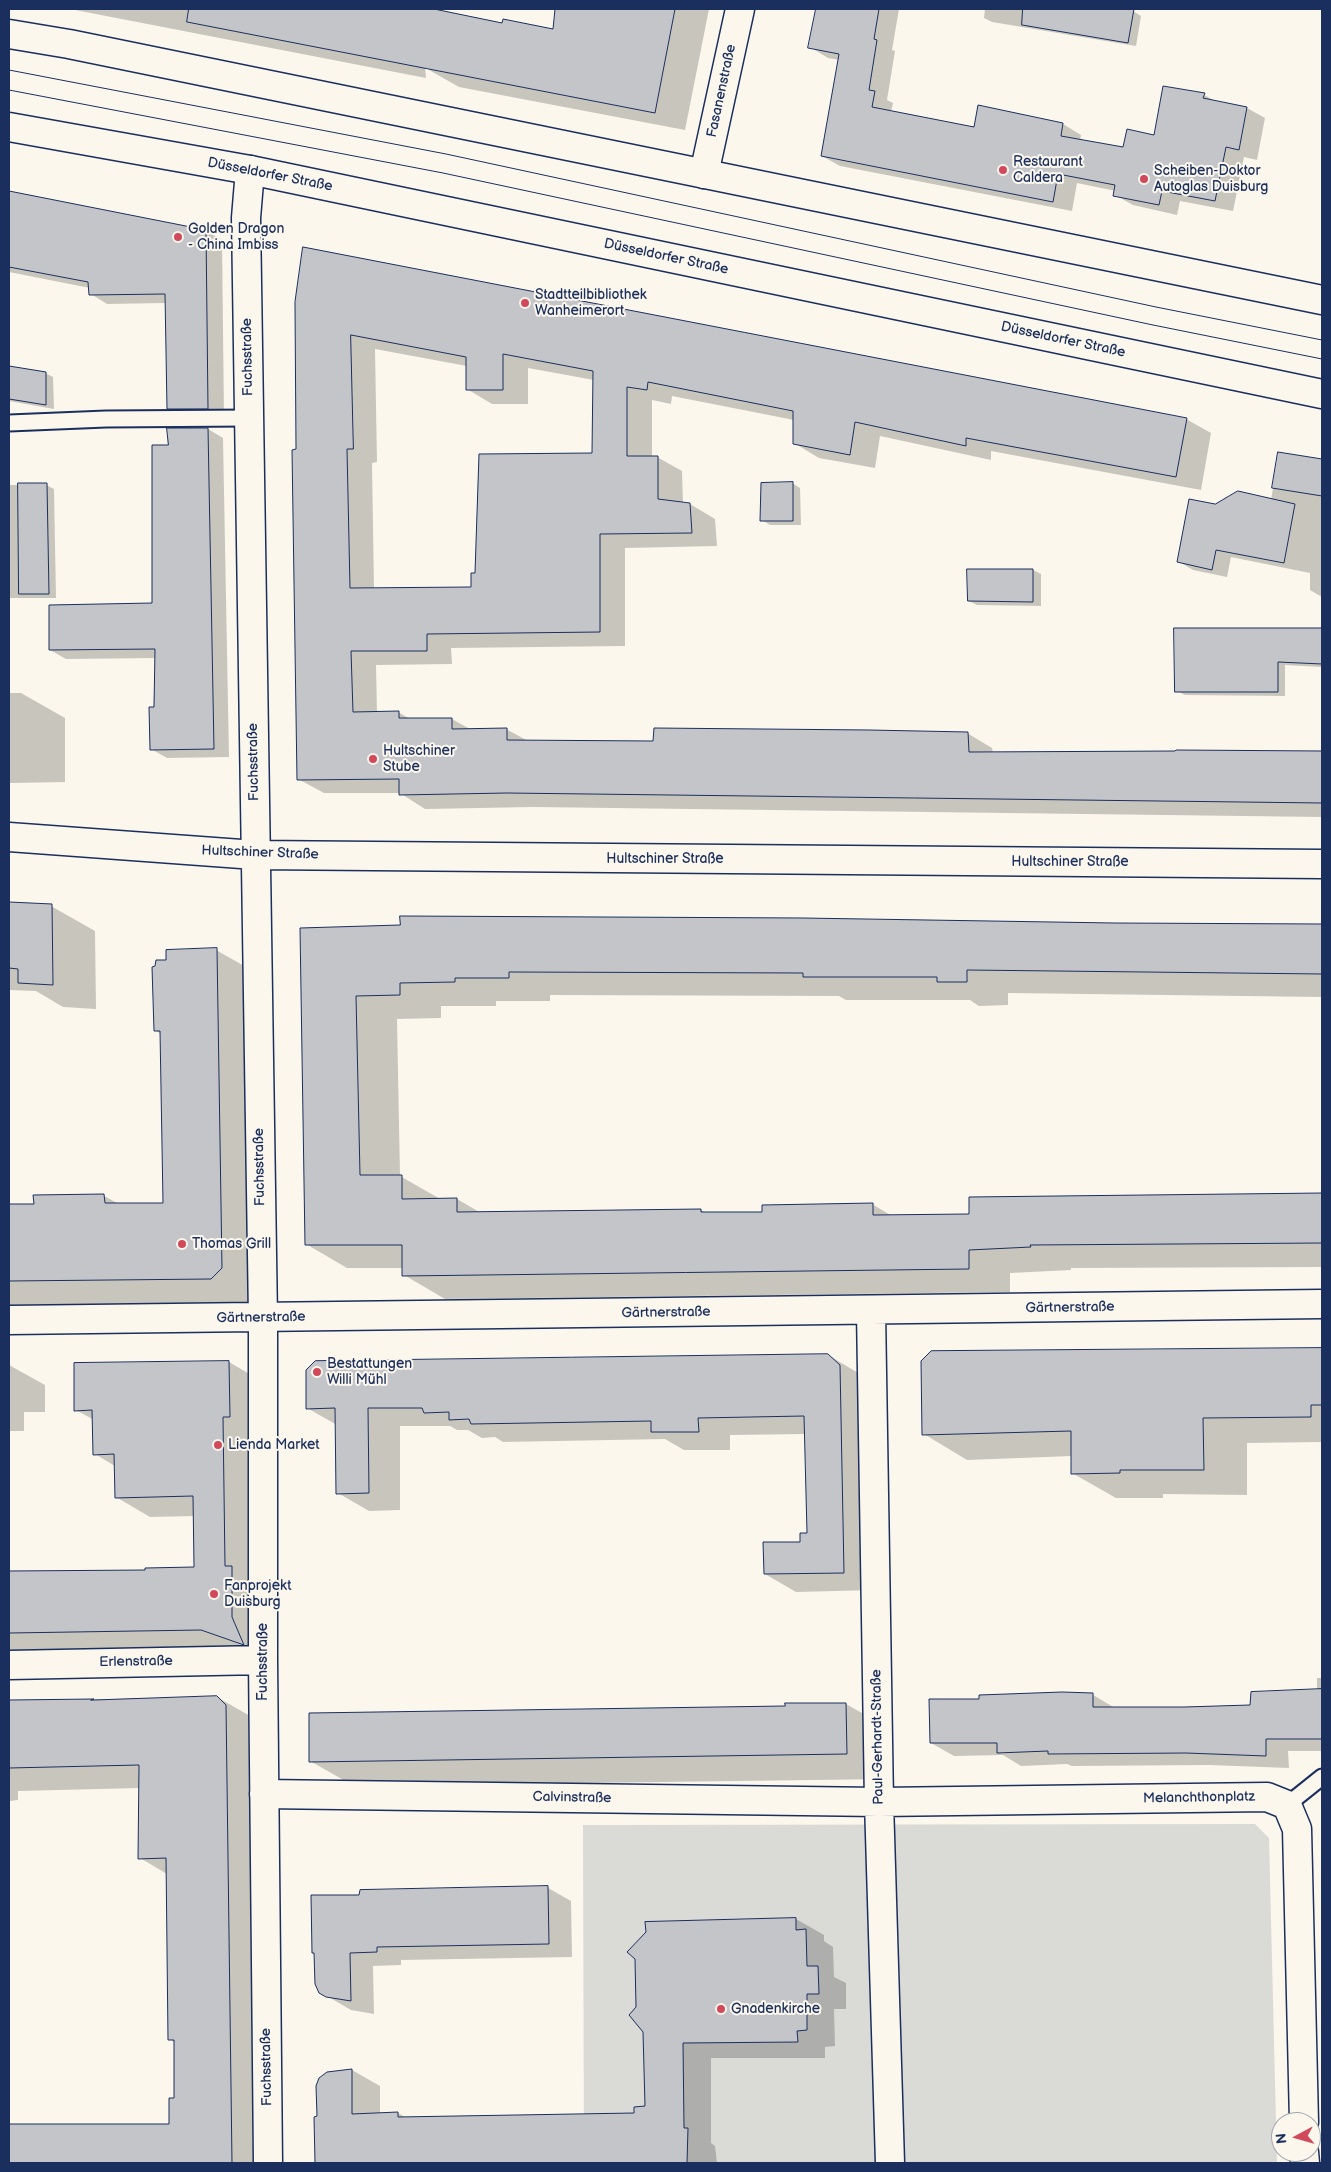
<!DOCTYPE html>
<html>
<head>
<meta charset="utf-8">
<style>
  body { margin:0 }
  #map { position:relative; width:1331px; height:2172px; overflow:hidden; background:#fbf7ec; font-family:"Balsamiq Sans",sans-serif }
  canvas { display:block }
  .frame { position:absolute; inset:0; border:10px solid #1b2f5e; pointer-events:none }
  .north { position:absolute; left:1271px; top:2112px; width:50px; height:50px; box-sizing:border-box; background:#fbf7ec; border:1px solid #a1a7b3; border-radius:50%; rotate:264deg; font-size:14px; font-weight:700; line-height:20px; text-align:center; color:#1b2f5e }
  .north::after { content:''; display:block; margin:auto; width:18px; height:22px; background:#d1495b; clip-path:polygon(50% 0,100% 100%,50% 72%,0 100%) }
</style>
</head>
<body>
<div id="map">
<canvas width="1331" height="2172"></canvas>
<div class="frame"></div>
<div class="north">N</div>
</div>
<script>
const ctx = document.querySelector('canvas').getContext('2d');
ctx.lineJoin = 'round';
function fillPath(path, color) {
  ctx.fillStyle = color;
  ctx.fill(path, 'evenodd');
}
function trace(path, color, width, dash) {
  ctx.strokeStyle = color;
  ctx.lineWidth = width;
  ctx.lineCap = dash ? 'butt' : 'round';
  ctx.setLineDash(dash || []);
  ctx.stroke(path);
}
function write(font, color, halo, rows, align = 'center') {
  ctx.font = font + ' "Balsamiq Sans",sans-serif';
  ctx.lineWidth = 4;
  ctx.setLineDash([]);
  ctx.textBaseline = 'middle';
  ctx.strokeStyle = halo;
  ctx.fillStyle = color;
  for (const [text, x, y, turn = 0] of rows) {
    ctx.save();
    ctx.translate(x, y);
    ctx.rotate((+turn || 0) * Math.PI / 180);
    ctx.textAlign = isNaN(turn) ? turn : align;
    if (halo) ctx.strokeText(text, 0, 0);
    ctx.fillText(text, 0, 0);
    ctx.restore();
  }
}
fillPath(new Path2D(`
  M1255 1824 1269 1838 1277 2163H584L583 1825Z`), '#dadad7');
fillPath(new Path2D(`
  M70 9H420L426 78Z
  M599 9H709L685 130 459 87 429 70 444 12 503 25 591 38 595 31Z
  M817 9H899L892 50 895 51 887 100 893 103 891 112 975 128 1063 124 1081 135 1080 141 1124 149 1155 136 1204 95 1217 102 1247 108 1265 118 1257 160 1244 157 1233 211 1180 201 1177 215 1133 205 1115 195 1116 191 1077 183 1072 211 840 166 822 156 840 60 828 58 810 47Z
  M985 9H1119L1133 11 1141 16 1136 46 992 22 984 18Z
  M9 192 206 231 222 240 224 418H185L168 408 166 303 107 304 91 294 90 288 9 272Z
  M296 303 1186 419 1211 433 1201 490 991 451V460L880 436 875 468 819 458 794 443V420L672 396 671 404 652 400V457H657L682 471 683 503 690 504 715 519 717 546 625 548V646L451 648 452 664 376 665 377 713 398 712 410 719H452L470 729H506L528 741 654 742 967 733 992 748 993 753 1176 752 1177 751 1322 752V817L533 807 425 809 400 793H324L298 779ZM375 349 467 366V389L492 404H528V368L594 380 593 455 476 574 472 588 374 589 372 463 377 462Z
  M9 367 45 373 53 377 54 409 9 401Z
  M208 429 223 438 229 757 167 758 151 749 156 658 66 659 50 650 153 604 169 446Z
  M1279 453 1322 460V597L1310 590V573L1231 557 1227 577 1193 570 1178 561 1215 506 1271 500Z
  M792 483 800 488 801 525H770L762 520Z
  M9 485H46L54 489 56 598H9Z
  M1033 570 1041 574V606L977 605 969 601Z
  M1175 629H1322V667L1285 665V696L1185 695 1177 691Z
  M9 693H21L65 718V782L9 783Z
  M9 903 51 906 95 931 96 1009 63 1007 36 991 9 990Z
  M1114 924 1322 925V997L1008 993V1005L979 1006 970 1000H846L839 996 550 995V1001H496V1006H441V1018L397 1019 400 1176 442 1200 457 1199 481 1213 701 1210 706 1213H763L872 1204 892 1216 970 1215V1198L1322 1194V1267L1071 1268V1270L1010 1273V1292L445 1299 404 1275V1268H347L306 1244 301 929Z
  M216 950 260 975 255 1303 9 1306V1206L35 1205 104 1196 119 1204H164L161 1034 155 1030 167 961Z
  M1322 1349V1442L1247 1443V1495L1163 1494V1498H1116L1072 1473V1456L967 1460 924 1434 931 1352Z
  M828 1355 860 1374 875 1590 796 1592 765 1574 809 1534 806 1434 730 1435V1450H684L665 1439 503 1442 495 1437 482 1438 468 1430H457L450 1426H400V1510L369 1511 338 1493 337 1425 307 1408Z
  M229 1362 263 1382 277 1663 9 1652V1572L147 1571 195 1568V1516L150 1517 116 1497 115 1466 95 1454 94 1420 76 1410Z
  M9 1365 45 1385V1412H24V1431H9Z
  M1317 1678H1322V1751H1288L1289 1768 1209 1765 1072 1766 1067 1764 1021 1766 1003 1755 954 1756 931 1743 980 1700 1093 1695 1115 1708 1252 1706 1317 1691Z
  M217 1697 257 1720 271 2163H9V2126L170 2125 176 2099 175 2043 170 2039 167 1874 140 1858V1788L18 1791V1800L9 1801V1701Z
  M846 1704 890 1729 891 1779 354 1786 310 1761 787 1707Z
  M548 1888 571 1901 572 1957 401 1960V1965L373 1966 374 2014 351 2010 320 1992 361 1896Z
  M796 1919 824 1935V1941L833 1947 834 1977 846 1983V2009H834L835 2046 825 2047V2058H711V2143L715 2146 717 2163H316L315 2118H319L327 2074 352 2070 380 2086V2114L398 2113 407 2118 635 2114 646 2108 644 2032Z`), '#0003');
const building = new Path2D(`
  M189 9H434L502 23 503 19 553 29 555 9H675L655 113 187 22Z
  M816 9H879L874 39 877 40 869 90 875 91 872 107 974 127 978 105 1063 123 1061 136 1123 147 1127 129 1154 135 1163 86 1205 93 1203 98 1247 107 1239 150 1226 147 1215 201 1162 191 1159 205 1113 196 1115 185 1058 174 1053 202 821 156 839 54 808 48Z
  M1023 9H1134L1128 43 1022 25Z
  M9 191 206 230 208 409H167L165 294 89 295 88 282 9 267Z
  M303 247 1187 418 1176 477 966 438V446L855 422 850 455 793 444V411L648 382 647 390 627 387V456H658V499L690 503 692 533 600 534V632L427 634V651H351L353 712 399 711V718H452V729L507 728V740L653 741 654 728 869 730 968 732 969 752 1175 751 1176 750 1322 751V803L507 793 399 795V779L297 780 292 450 296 449 295 302ZM351 335 466 357V390H503V354L593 371 592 453 479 454 475 573H471V587L350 588 347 449H353Z
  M9 366 46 372V405L9 399Z
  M167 428H208L214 749 150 750 149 707H154L155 649 49 650V605L152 603V445H168Z
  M1278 452 1322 459V496L1272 488Z
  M793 482V521H760L761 483Z
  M18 483H47L49 594H19Z
  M1238 491 1295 504 1284 563 1216 550 1212 570 1177 562 1189 499 1215 504Z
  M967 569H1033V602L968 601Z
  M1174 628H1322V664L1278 662V692H1175Z
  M9 902 52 904 53 985 18 983V969L9 968Z
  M400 916 803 918 1114 923 1322 924V974L967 970V982H937V977H803V973L509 972V978H455V982L400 983V995L356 996 360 1175H402V1199L457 1198V1212L701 1209V1212H762V1205L873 1203V1215L969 1214V1197L1322 1193V1243L1030 1245 1031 1247 969 1250V1269L402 1276V1245H305L300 928 400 925Z
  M217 948 222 1268 211 1279 9 1281V1204H34L33 1195 104 1194 105 1203H163L160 1031H154L152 967 155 966 156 960H166V950Z
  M1322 1348V1405H1311V1417L1203 1418 1204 1470H1120V1473L1071 1474V1431L922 1435 921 1361 931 1351Z
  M828 1354 840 1365 844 1573 764 1574 763 1542H800V1533H807L804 1416 698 1418 699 1432H651V1421L471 1424 469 1419 449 1420V1412L424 1413 422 1408H368L369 1493 336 1494 335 1408 306 1409V1370L315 1361Z
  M229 1361 230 1417H223L225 1566H232V1617L244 1645 201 1630 9 1633V1571L145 1570V1568L194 1567 193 1496 115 1498 114 1454 93 1455 92 1410 74 1411V1363Z
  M1322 1689V1739H1266V1756L1186 1753 1048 1754V1751L997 1753V1743H930L929 1699H979V1695L1062 1692 1093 1693V1707H1184L1250 1705 1251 1692Z
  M217 1696 226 1705 232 2163H9V2124H169V2098H174V2040H168L166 1858 138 1859 139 1765 9 1768V1700L94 1699 91 1700Z
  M785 1703H846L847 1754 309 1762V1713L785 1706Z
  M548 1886 549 1944 377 1947V1952L350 1953 351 2001 326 1997 319 1993 315 1984 314 1953H312L311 1895H359L360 1890Z
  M796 1918V1930L806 1929 807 1966H818L819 1994H807V2030L797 2031 798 2042 683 2043 684 2128H688L687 2163H315L314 2117 317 2116 316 2086 319 2078 327 2072 352 2069V2114L398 2112V2117L634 2113V2107L645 2106 643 2032 629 2015 636 2007 635 1959 627 1952 646 1932 645 1922Z`);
fillPath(building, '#c3c5c9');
trace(building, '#1b2f5e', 1);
const service = new Path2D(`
  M9 423 106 419 249 418
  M1287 1805 1322 1777`);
const minor = new Path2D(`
  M250 170 246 218 263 1318V1660L268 2163
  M704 174 740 9
  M9 837 255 855 1322 864
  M871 1311 879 1802 890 2163
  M9 1320 1322 1304
  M9 1665 263 1660
  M264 1794 879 1802 1267 1797 1287 1805 1297 1829 1304 2122
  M1304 2152 1305 2163`);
const secondary = new Path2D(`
  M9 34 69 44 1322 300
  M9 127 250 170 1322 394`);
trace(service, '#1b2f5e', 19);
trace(minor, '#1b2f5e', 31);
trace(secondary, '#1b2f5e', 31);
trace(service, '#fbf7ec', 15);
trace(minor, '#fbf7ec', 28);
trace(secondary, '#fbf7ec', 28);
trace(new Path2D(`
  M9 70 446 154 1156 307 1322 340
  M9 90 443 173 1153 325 1322 359`), '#1b2f5e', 1);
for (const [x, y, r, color] of [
  [1003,170,5,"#d1495b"],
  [1144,179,5,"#d1495b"],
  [178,237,5,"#d1495b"],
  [525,303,5,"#d1495b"],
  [373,759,5,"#d1495b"],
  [182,1244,5,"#d1495b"],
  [317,1372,5,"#d1495b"],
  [218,1445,5,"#d1495b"],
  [214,1594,5,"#d1495b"],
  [721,2009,5,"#d1495b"]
]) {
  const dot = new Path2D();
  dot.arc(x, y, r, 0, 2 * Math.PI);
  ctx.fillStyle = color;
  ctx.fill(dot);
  trace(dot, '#fbf7ec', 2);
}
write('14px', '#1b2f5e', '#fbf7ec', [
  ["Fasanenstraße",722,91,-78],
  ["Düsseldorfer Straße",270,175,11],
  ["Düsseldorfer Straße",666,257,12],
  ["Düsseldorfer Straße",1063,340,12],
  ["Fuchsstraße",248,357,-91],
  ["Fuchsstraße",254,762,-91],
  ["Hultschiner Straße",260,853,2],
  ["Hultschiner Straße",665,859],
  ["Hultschiner Straße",1070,862],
  ["Fuchsstraße",260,1167,-91],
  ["Gärtnerstraße",1070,1308,-1],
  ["Gärtnerstraße",666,1313,-1],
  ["Gärtnerstraße",261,1318,-1],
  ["Erlenstraße",136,1662,-1],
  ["Fuchsstraße",263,1662,-90],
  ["Paul-Gerhardt-Straße",878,1737,-91],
  ["Calvinstraße",572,1798,1],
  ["Melanchthonplatz",1199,1798,-1],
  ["Fuchsstraße",267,2067,-91]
]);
write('14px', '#1b2f5e', '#fbf7ec', [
  ["Restaurant",1013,162],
  ["Caldera",1013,178],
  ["Scheiben-Doktor",1154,171],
  ["Autoglas Duisburg",1154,187],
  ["Golden Dragon",188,229],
  ["- China Imbiss",188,245],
  ["Stadtteilbibliothek",535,295],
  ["Wanheimerort",535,311],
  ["Hultschiner",383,751],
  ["Stube",383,767],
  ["Thomas Grill",192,1244],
  ["Bestattungen",327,1364],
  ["Willi Mühl",327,1380],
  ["Lienda Market",228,1445],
  ["Fanprojekt",224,1586],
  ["Duisburg",224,1602],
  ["Gnadenkirche",731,2009]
], 'left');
</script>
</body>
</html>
